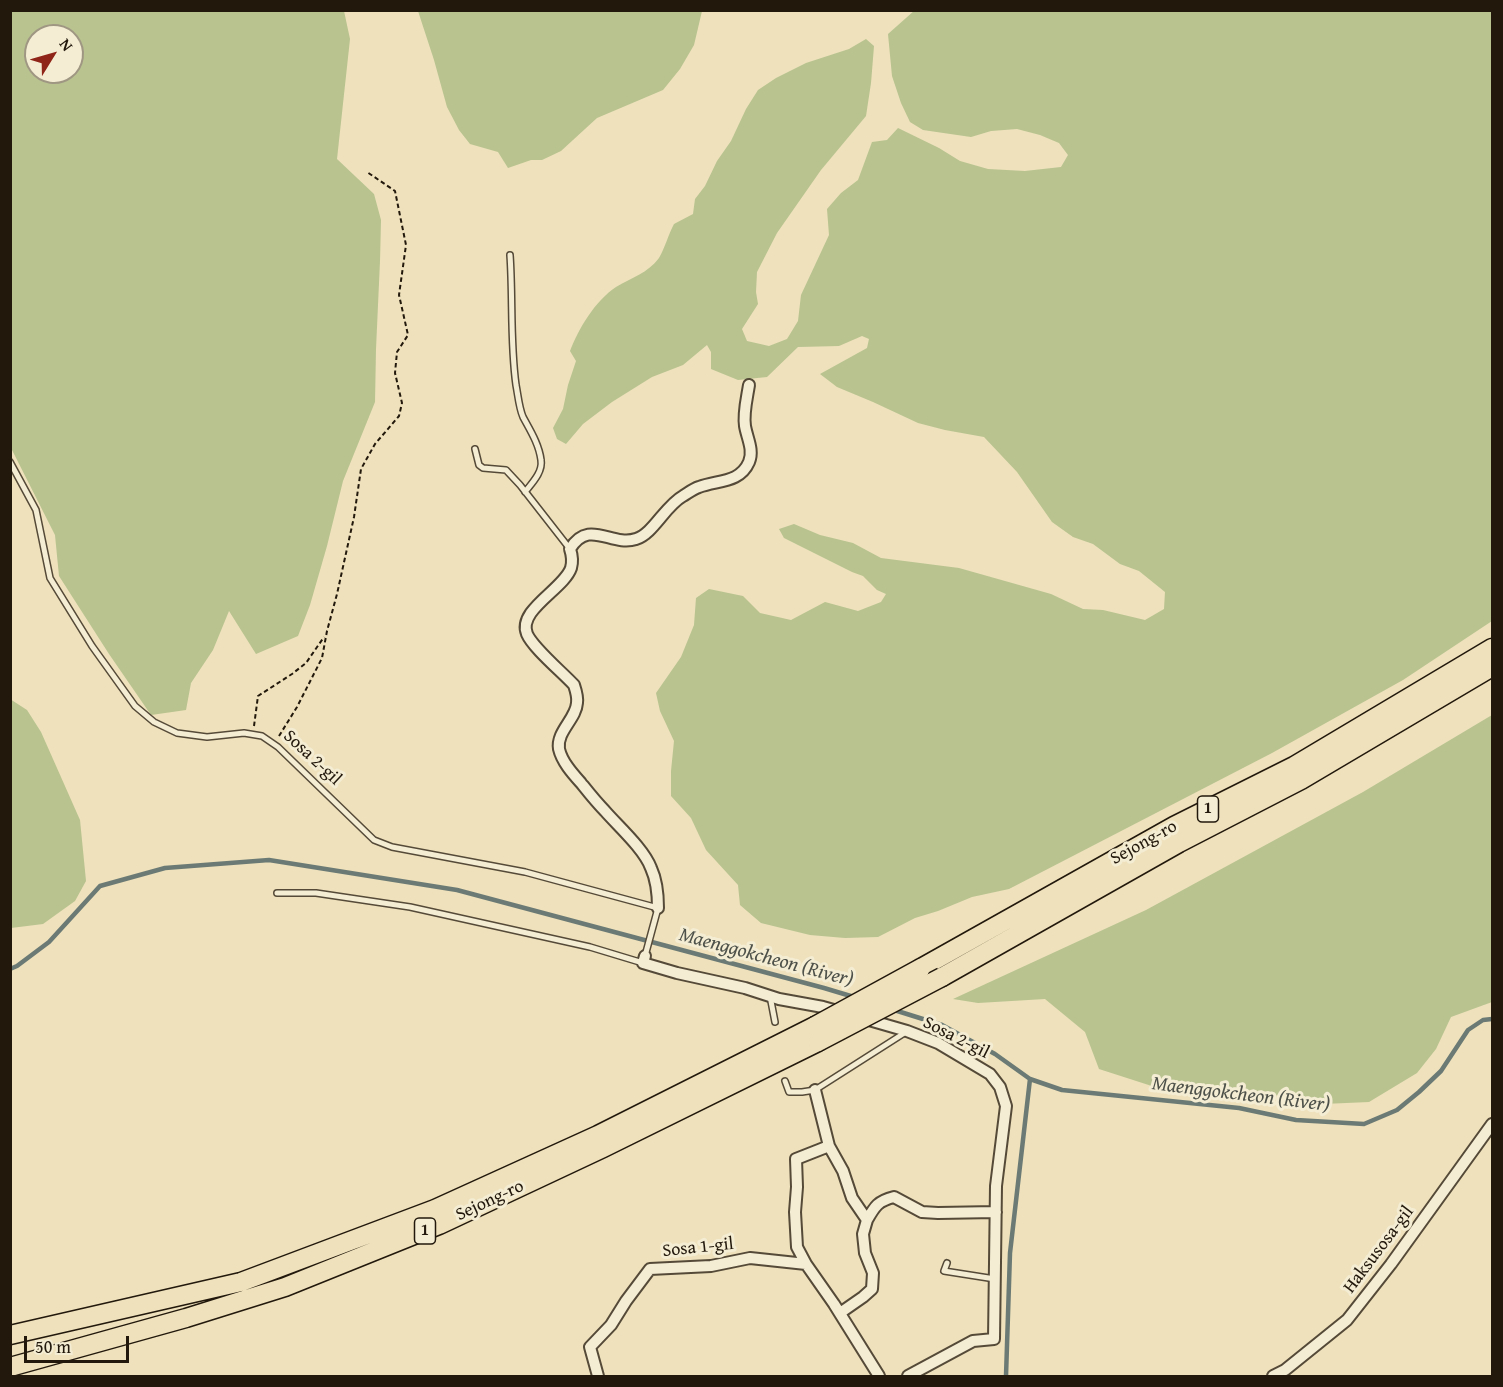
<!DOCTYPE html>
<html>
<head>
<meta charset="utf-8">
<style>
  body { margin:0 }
  #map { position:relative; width:1503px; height:1387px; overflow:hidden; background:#eee1bb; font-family:"Gentium Book Plus",serif }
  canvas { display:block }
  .frame { position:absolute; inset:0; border:12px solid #22180c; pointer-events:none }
  .north { position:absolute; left:24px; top:24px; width:60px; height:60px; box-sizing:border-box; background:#f4ecd3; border:2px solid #a09783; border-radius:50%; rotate:53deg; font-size:16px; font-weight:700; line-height:24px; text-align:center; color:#22180c }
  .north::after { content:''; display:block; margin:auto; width:21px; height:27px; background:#8f2418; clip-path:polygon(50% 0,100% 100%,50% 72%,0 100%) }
  .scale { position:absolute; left:24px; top:1336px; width:105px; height:27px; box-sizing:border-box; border:3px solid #22180c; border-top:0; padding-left:8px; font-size:18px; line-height:21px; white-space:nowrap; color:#22180c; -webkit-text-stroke:4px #f4ecd3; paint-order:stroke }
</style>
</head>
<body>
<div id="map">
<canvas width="1503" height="1387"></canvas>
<div class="frame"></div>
<div class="north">N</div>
<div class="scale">50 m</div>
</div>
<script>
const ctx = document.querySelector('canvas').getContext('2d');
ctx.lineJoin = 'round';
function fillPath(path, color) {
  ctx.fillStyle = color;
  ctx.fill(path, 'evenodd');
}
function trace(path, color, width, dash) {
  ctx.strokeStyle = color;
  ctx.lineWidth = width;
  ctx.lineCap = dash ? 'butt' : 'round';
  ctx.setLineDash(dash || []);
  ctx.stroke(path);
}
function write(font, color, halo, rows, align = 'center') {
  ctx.font = font + ' "Gentium Book Plus",serif';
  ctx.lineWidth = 6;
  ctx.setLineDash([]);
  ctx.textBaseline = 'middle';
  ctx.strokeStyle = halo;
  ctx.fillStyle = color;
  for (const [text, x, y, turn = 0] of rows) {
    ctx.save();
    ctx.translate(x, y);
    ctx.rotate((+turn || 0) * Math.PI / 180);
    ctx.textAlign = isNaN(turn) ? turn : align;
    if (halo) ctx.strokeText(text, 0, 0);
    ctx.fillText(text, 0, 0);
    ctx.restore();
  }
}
fillPath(new Path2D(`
  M11 10 344 11 350 39 337 159 374 194 381 220 380 261 376 349 375 402 343 481 327 546 310 605 298 636 256 654 229 611 213 650 191 683 186 710 151 715 109 654 59 576 55 535 11 448ZM36 36H72V72H36Z
  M915 10 1492 11V621L1403 680 1272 753 1009 889 972 897 938 911 915 918 878 937 845 938 810 935 761 923 740 905 738 885 706 850 691 818 671 796V771L674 741 660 711 656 693 681 657 694 625 696 598 709 589 743 596 760 613 791 620 825 602 858 611 881 602 886 594 877 590 863 576 852 572 784 538 779 529 794 524 820 535 853 543 881 558 959 568 1051 594 1083 609 1103 610 1145 620 1164 609 1165 592 1139 571 1120 564 1093 544 1073 537 1052 522 1017 472 984 437 945 430 918 423 873 402 837 387 820 374 867 348 869 339 862 336 839 346 798 347 767 377 738 380 711 369V352L707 345 683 365 652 377 612 402 583 424 566 444 557 439 553 428 563 409 568 385 576 361 570 351C579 328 595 301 616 287 631 278 648 273 659 258 664 250 669 233 674 224L693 214 695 199 705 186 717 161 731 141 746 109 758 90 776 78 806 63 849 49 866 39 874 46 871 83 866 116 821 170 777 233 757 272 756 292 758 304 742 329 747 341 769 346 787 339 798 321 801 295 829 235 827 209 841 193 858 180 872 142 887 140 898 128 939 148 960 161 988 169 1025 171 1061 167 1068 155 1059 143 1040 135 1017 129 991 131 971 137 923 130 910 122 901 103 892 76 888 34Z
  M418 11V10L702 11 694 45 680 69 663 90 597 118 561 151 542 160H531L508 168 498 152 470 144 459 130 447 107 434 60Z
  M10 699 27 710 41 732 80 820 86 881 75 901 43 924 11 928Z
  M1492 715V1002L1451 1017 1436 1049 1417 1073 1369 1102 1323 1104 1242 1089 1158 1088 1099 1069 1085 1032 1045 999 978 1003 953 999 1146 910 1363 792Z`), '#b8c390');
trace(new Path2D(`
  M10 969 17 966 49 942 100 886 165 868 269 860 457 890 824 988 854 997
  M891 1009 942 1025 995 1054 1030 1079 1062 1090 1239 1108 1296 1120 1364 1124 1397 1110 1419 1092 1441 1071 1468 1030 1483 1020 1492 1019
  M1006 1376 1010 1253 1030 1079`), '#6b7a74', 4.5);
const lane = new Path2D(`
  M510 255C513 298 510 342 516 385 518 395 519 408 523 417 530 430 539 444 541 460 543 472 532 483 525 492
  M475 449 479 465 483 468 506 470 520 485 570 549
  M10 462 36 510 50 578 92 646 135 706 154 722 177 733 207 737 244 733 262 736 278 747 374 840 392 847 525 872 658 908 645 956
  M277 893H316L410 907 590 947 643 963
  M770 996 775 1022
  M785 1081 789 1092H802L815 1090 906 1032
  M947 1263 944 1271 995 1279`);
const street = new Path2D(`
  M658 908C658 894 657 881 651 868 644 849 618 826 605 811 596 802 589 793 581 783 573 774 562 762 559 749 556 732 576 719 577 703 578 697 576 691 574 685 562 672 533 648 527 634 517 610 564 589 571 568 573 561 572 555 570 549 589 518 611 547 636 539 653 534 665 506 683 496 688 493 693 489 699 487 718 480 740 483 749 462 754 450 747 438 745 426 743 413 747 398 749 385
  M645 956 643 963 677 973 745 988 779 999 823 1007 841 1012
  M862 1018 907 1031 938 1043 990 1074 1000 1087 1006 1106 996 1186 994 1339 973 1341 908 1376
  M815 1090 829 1146 843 1171 852 1198 867 1220 863 1234 865 1253 873 1273 872 1289 863 1297 840 1313
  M867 1220C875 1206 878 1201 894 1197L922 1212 938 1213 996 1212
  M806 1264 797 1247 795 1212 797 1187 796 1159 829 1146
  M598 1376 590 1347 611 1325 626 1301 650 1269 711 1266 750 1258 806 1264 834 1304 879 1376
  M1273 1376 1285 1370 1347 1320 1391 1264 1492 1124`);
const primary = new Path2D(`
  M921 968 1174 826 1294 766 1492 648
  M942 977 1179 843 1301 780 1492 667
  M10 1335 241 1282 435 1209 598 1135 815 1026
  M10 1367 186 1318 285 1287 439 1225 603 1148 818 1042`);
trace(lane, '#554a38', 8);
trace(street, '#554a38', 14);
trace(primary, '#22180c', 21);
trace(new Path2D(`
  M254 726 258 696 292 674 306 663 324 637
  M279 736 297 707 322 658 327 631 337 594 354 517 361 469 375 444 399 416 402 403 395 373 397 352 408 335 399 295 406 245 395 191 367 172`), '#22180c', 2, [4.5, 3]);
trace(lane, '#f4ecd3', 5);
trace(street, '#f4ecd3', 10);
trace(primary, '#eee1bb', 18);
const primaryBridge = new Path2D(`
  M815 1026 921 968
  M818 1042 942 977`);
trace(primaryBridge, '#22180c', 21, []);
trace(primaryBridge, '#eee1bb', 18);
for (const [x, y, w] of [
  [1208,809,21],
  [425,1231,21]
]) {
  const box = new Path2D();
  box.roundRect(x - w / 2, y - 13, w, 26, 4.5);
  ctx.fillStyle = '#f4ecd3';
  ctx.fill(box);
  trace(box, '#22180c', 1.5);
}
write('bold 16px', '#22180c', null, [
  ["1",1208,809],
  ["1",425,1231]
]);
write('18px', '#22180c', '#f4ecd3', [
  ["Sosa 2-gil",312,758,43],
  ["Sejong-ro",1144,843,-29],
  ["Sosa 2-gil",956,1038,27],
  ["Sejong-ro",490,1201,-25],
  ["Sosa 1-gil",698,1248,-6],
  ["Haksusosa-gil",1379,1250,-53]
]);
write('italic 20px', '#4d5149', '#f4ecd3', [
  ["Maenggokcheon (River)",766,958,15],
  ["Maenggokcheon (River)",1241,1095,7]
]);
</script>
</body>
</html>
